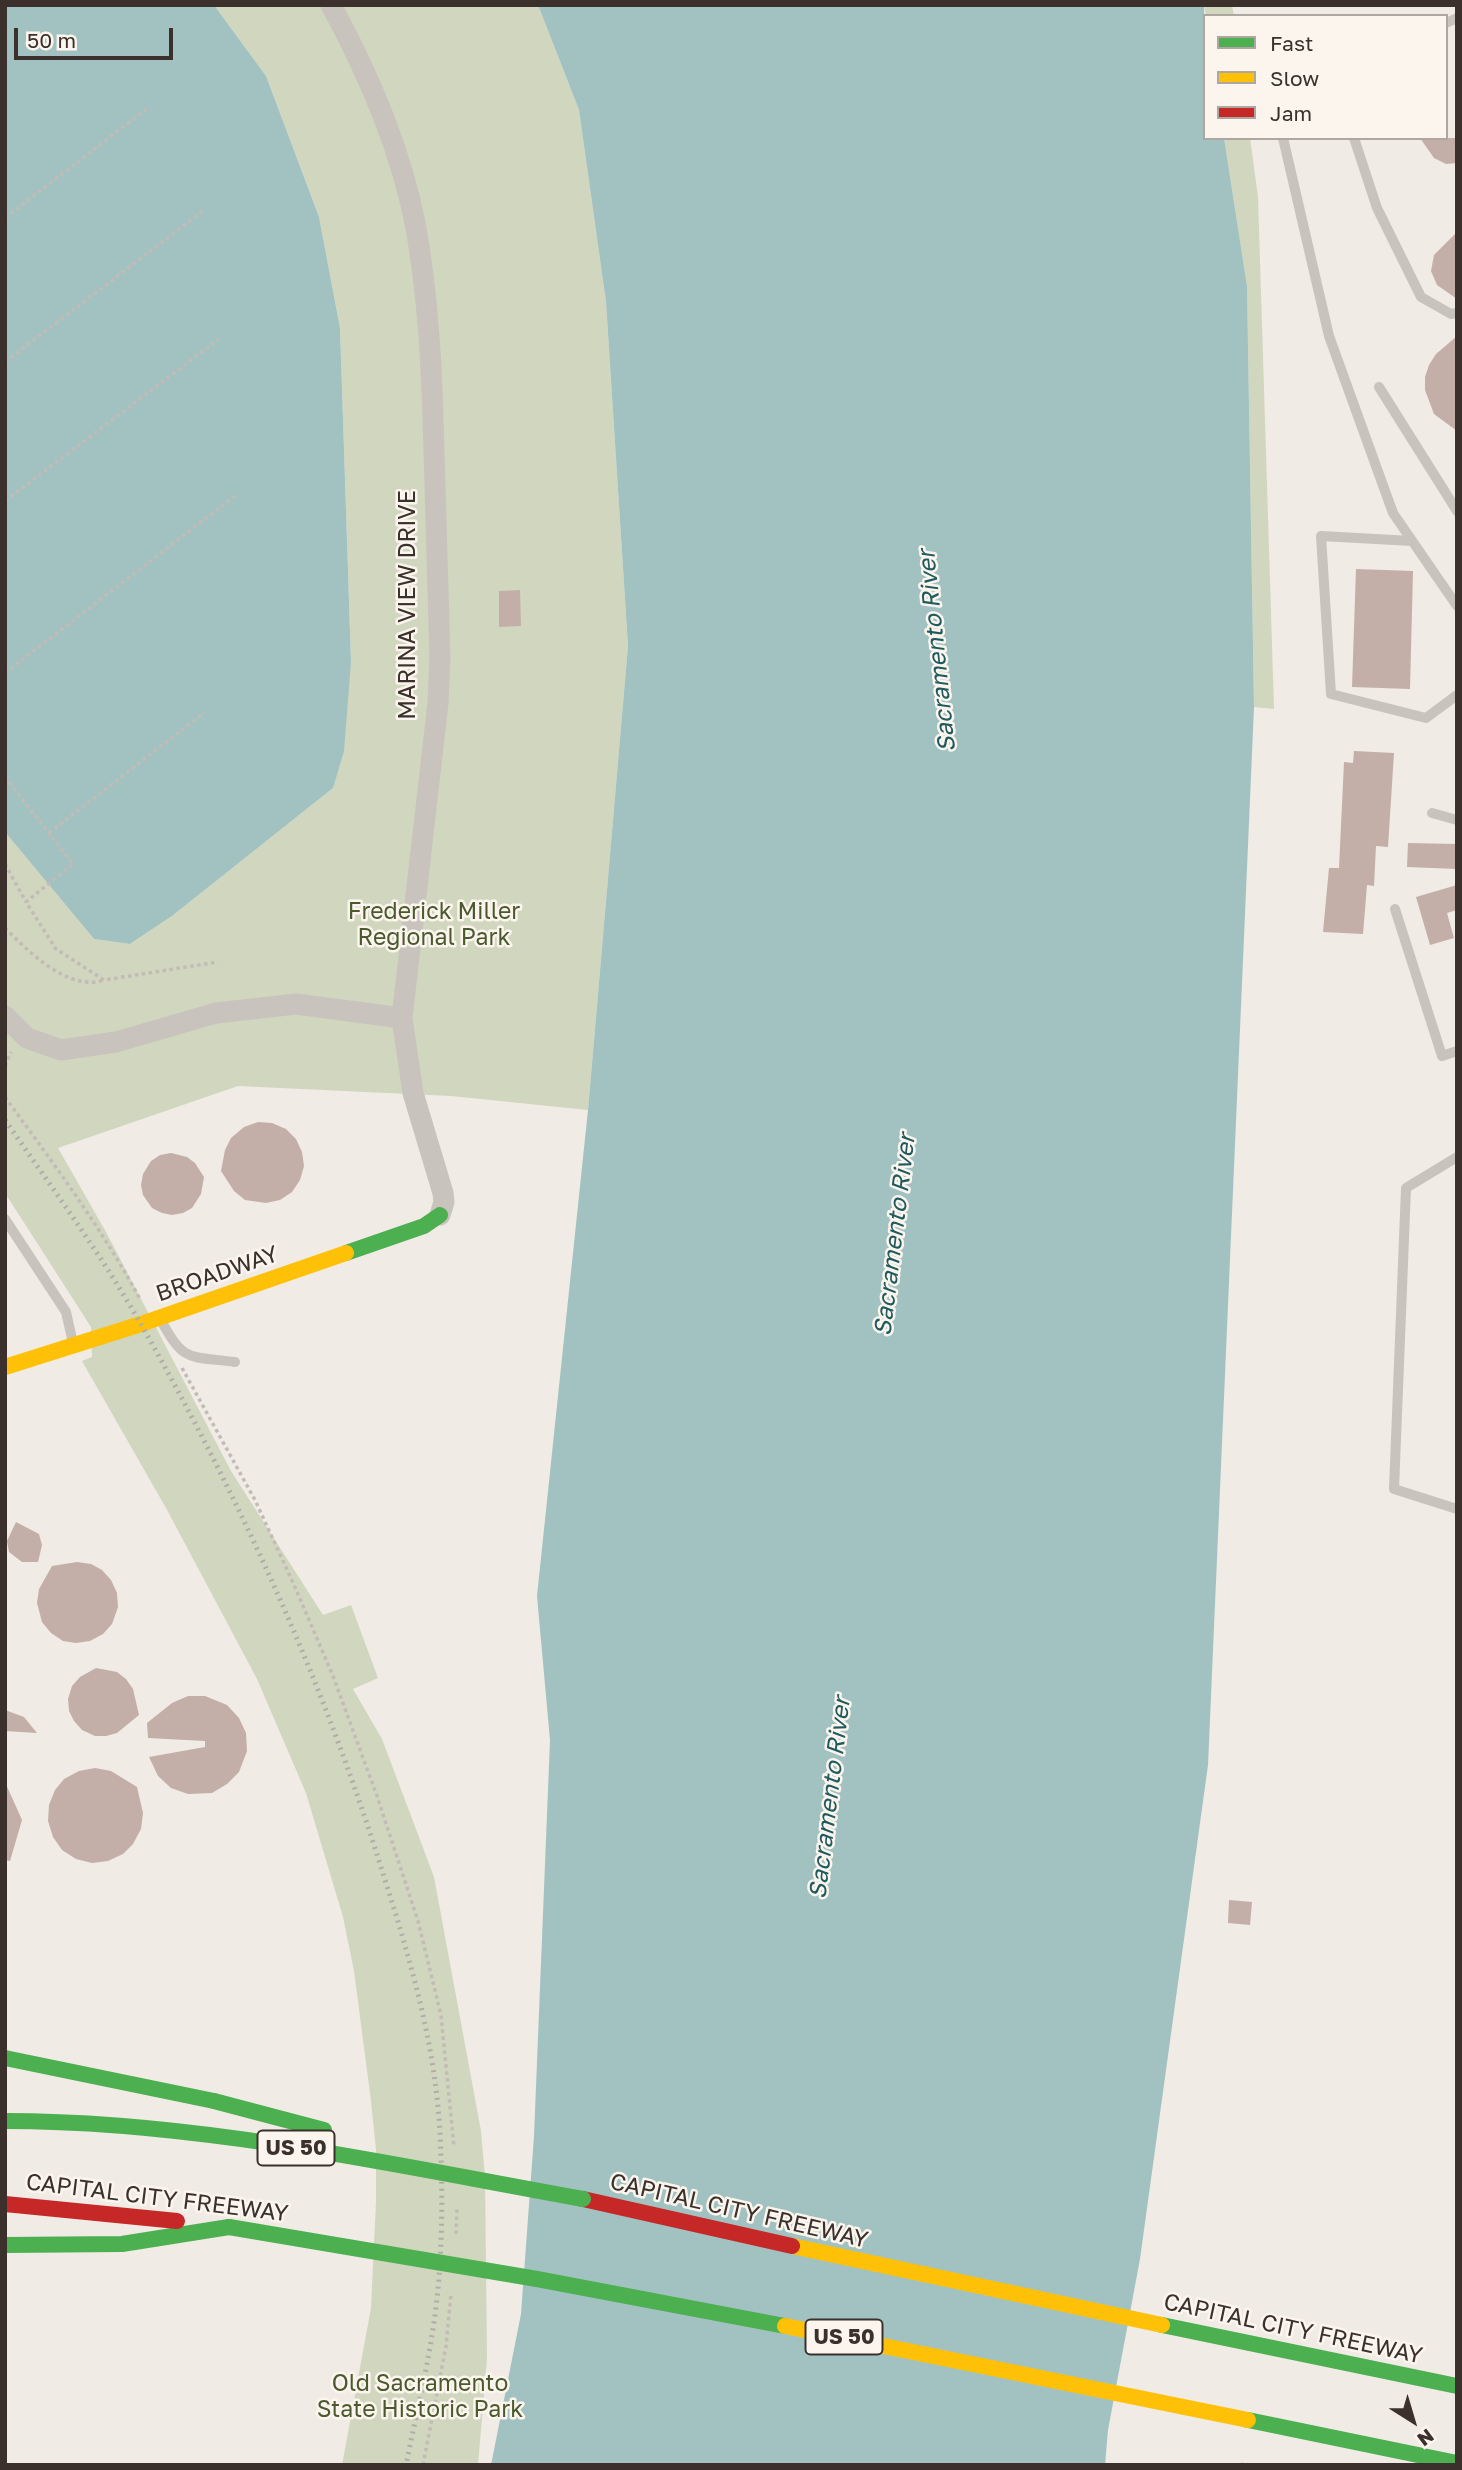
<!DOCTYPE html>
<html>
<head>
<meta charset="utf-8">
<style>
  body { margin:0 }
  #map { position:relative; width:1462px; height:2470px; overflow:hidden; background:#f0ebe5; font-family:"Golos Text",sans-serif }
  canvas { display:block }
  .frame { position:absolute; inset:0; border:7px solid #3b302b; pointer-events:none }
  .legend { position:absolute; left:1203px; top:14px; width:245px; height:126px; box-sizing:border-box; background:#fbf5ee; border:2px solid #aea6a0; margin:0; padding:9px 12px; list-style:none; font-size:21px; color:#3b302b }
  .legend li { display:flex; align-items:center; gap:14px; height:35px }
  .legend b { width:35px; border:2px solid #aea6a0 }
  .north { position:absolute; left:1378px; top:2386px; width:70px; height:70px; -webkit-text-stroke:5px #fbf5ee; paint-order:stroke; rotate:143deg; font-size:19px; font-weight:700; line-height:28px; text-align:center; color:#3b302b }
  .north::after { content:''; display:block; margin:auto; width:24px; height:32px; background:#3b302b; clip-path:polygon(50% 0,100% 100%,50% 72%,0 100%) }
  .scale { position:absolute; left:14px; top:28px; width:159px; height:32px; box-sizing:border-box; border:4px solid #3b302b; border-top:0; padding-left:9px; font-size:21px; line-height:24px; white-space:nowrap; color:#3b302b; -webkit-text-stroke:5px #fbf5ee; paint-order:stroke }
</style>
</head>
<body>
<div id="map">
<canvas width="1462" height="2470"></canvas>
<div class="frame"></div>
<ul class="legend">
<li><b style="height:9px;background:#4caf50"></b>Fast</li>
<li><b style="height:9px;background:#ffc107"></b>Slow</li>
<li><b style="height:9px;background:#c62828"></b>Jam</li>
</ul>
<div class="north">N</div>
<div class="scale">50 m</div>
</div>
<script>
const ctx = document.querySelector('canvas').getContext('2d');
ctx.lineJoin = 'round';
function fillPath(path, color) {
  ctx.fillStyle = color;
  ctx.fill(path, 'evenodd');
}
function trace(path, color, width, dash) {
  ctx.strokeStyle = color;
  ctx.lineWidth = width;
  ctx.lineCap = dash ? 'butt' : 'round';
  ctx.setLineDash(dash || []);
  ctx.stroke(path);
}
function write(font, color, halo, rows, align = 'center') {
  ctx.font = font + ' "Golos Text",sans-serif';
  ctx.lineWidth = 5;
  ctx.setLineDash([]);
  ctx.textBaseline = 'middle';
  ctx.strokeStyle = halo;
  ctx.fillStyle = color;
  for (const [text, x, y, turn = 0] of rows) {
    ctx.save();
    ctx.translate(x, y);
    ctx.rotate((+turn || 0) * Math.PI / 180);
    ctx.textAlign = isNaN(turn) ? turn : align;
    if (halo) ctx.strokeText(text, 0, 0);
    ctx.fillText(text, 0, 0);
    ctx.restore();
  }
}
fillPath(new Path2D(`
  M214 5H538L579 110 606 302 628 646 588 1110 451 1096 238 1086 58 1148 106 1232 231 1471 323 1615 351 1605 378 1678 353 1689 382 1739 434 1877 481 2131 485 2177 487 2358 478 2465H342L371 2308 376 2202V2150L371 2101 354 1971 343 1917 306 1793 257 1679 166 1508 82 1361 92 1357 91 1327 5 1193V832L94 939 130 944 172 916 333 788 351 662 340 328 319 217 266 76Z
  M1204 5H1232L1234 16H1206Z
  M1224 138H1250L1258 197 1274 709 1254 707 1247 286Z`), '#d1d6bf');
fillPath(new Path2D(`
  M5 5H214L266 76 319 217 340 328 351 662 344 751 333 788 172 916 130 944 94 939 5 832Z
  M538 5H1204L1205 138H1224L1247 286 1254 707 1208 1765 1140 2259 1108 2430 1105 2465H491L521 2314 534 2136 550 1740 537 1596 588 1110 628 646 606 302 579 110Z`), '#a1c2c1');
fillPath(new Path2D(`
  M1420 138H1457V163L1446 164 1434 158Z
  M1457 232V299L1437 285 1431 271 1434 255Z
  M1457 336V431L1434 414 1425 390V377L1429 365 1436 354Z
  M1356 569 1413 571 1410 689 1352 687Z
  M520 590 521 626 499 627V591Z
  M1354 751 1394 753 1388 847 1376 846 1374 886 1367 885 1363 934 1323 932 1329 868H1339L1344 762 1353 763Z
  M1408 843 1457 844V869L1407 867Z
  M1457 885V910L1447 913 1454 938 1430 945 1416 897Z
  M258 1122 272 1123 286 1129 296 1139 302 1152 304 1166 300 1180 292 1192 280 1200 266 1203 245 1200 234 1191 221 1171 225 1150 231 1138 244 1127Z
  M171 1153 187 1157 195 1163 204 1177 201 1194 192 1208 183 1213 172 1215 162 1213 152 1208 143 1195 141 1185 143 1174 151 1161 160 1155Z
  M16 1522 39 1534 42 1545 38 1562H22L9 1552 7 1541Z
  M77 1562 91 1564 102 1570 111 1580 117 1593 118 1607 112 1624 103 1634 90 1641 76 1643 63 1641 51 1633 42 1622 37 1603 39 1589 52 1566Z
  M96 1668 117 1672 126 1679 133 1689 139 1715 117 1733 106 1736H95L82 1730 74 1721 69 1711 68 1699 72 1686 80 1677Z
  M188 1696H205L227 1705 239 1718 246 1733 247 1751 239 1772 227 1784 212 1793 188 1794 171 1788 158 1776 149 1757 205 1747V1741L148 1738 147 1723 172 1703Z
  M5 1710 24 1717 37 1733 5 1731Z
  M95 1768 111 1771 137 1787 143 1813 141 1829 133 1844 123 1854 108 1861 92 1863 76 1859 62 1850 53 1837 48 1821 49 1805 55 1790 64 1779 79 1771Z
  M5 1782 22 1820 10 1861 5 1860Z
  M1229 1900 1252 1902 1250 1925 1228 1923Z`), '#c3afa7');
trace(new Path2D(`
  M5 218 149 107
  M5 362 204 210
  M5 501 219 339
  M5 673 236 495
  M5 777 73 864 26 902 56 949 104 980 218 962
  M49 833 205 712
  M5 864 26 902
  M5 928C28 951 68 992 104 980
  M5 1066 11 1052
  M5 1097C53 1163 101 1227 140 1299
  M182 1368 255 1500 294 1585 333 1676 377 1796 418 1921 441 2015 454 2147
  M456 2234 457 2207
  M1241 2463 1242 2465
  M423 2465 446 2346 451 2294`), '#c2bbb6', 3.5, [3.5, 3.5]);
trace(new Path2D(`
  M1446 23 1457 18
  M1283 138 1329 336 1393 513 1457 606
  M1354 138 1377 208 1421 297 1451 314 1457 313
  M1379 387 1457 511
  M1412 541 1321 536 1331 694 1426 718 1457 695
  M1432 813 1457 820
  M1395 909 1442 1056 1457 1051
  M1457 1157 1406 1188 1394 1489 1457 1509
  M5 1219 66 1312 73 1343
  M161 1320C183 1363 190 1356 235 1362`), '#c9c3be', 10);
trace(new Path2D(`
  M331 5C368 73 400 147 415 223 429 298 432 374 434 451 436 520 438 589 440 658L438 703 402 1018 413 1093 443 1193 444 1202 440 1215
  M5 1016 27 1038 61 1050 116 1042 216 1013 296 1004 402 1018`), '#c9c3be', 21);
trace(new Path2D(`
  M346 1253 424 1226 440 1215
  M5 2058 214 2101
  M5 2245 122 2244 229 2227
  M1162 2325 1457 2386`), '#4caf50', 16);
trace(new Path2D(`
  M5 1367 141 1324 346 1253
  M792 2246 1162 2325`), '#ffc107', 16);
trace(new Path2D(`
  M583 2199 792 2246
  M5 2204 177 2221`), '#c62828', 16);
trace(new Path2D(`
  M5 1120C52 1188 101 1254 142 1326 239 1497 321 1676 380 1864 408 1952 435 2040 440 2133 443 2197 443 2265 433 2329 426 2375 415 2420 406 2465`), '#b1aca8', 5, [2, 5]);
trace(new Path2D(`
  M214 2101 324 2130
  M5 2121C200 2121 392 2165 583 2199
  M229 2227 537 2279 785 2326
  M1248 2420 1457 2463`), '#4caf50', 16);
trace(new Path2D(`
  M785 2326 1248 2420`), '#ffc107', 16);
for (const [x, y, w] of [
  [296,2148,77],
  [844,2337,77]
]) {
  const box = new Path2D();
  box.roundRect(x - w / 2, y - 17.5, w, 35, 5);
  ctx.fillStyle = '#fbf5ee';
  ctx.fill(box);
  trace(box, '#3b302b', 2);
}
write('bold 21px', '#3b302b', null, [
  ["US 50",296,2148],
  ["US 50",844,2337]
]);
write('23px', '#3b302b', '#fbf5ee', [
  ["MARINA VIEW DRIVE",408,605,-90],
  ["BROADWAY",217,1274,-19],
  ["CAPITAL CITY FREEWAY",157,2198,7],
  ["CAPITAL CITY FREEWAY",739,2211,13],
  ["CAPITAL CITY FREEWAY",1293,2329,12]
]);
write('23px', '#4a5a2e', '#fbf5ee', [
  ["Frederick Miller",434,912],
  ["Regional Park",434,938],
  ["Old Sacramento",420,2384],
  ["State Historic Park",420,2410]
]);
write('italic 24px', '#1f5a5e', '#fbf5ee', [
  ["Sacramento River",937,651,-96],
  ["Sacramento River",895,1235,-83],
  ["Sacramento River",830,1798,-83]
]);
</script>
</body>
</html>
